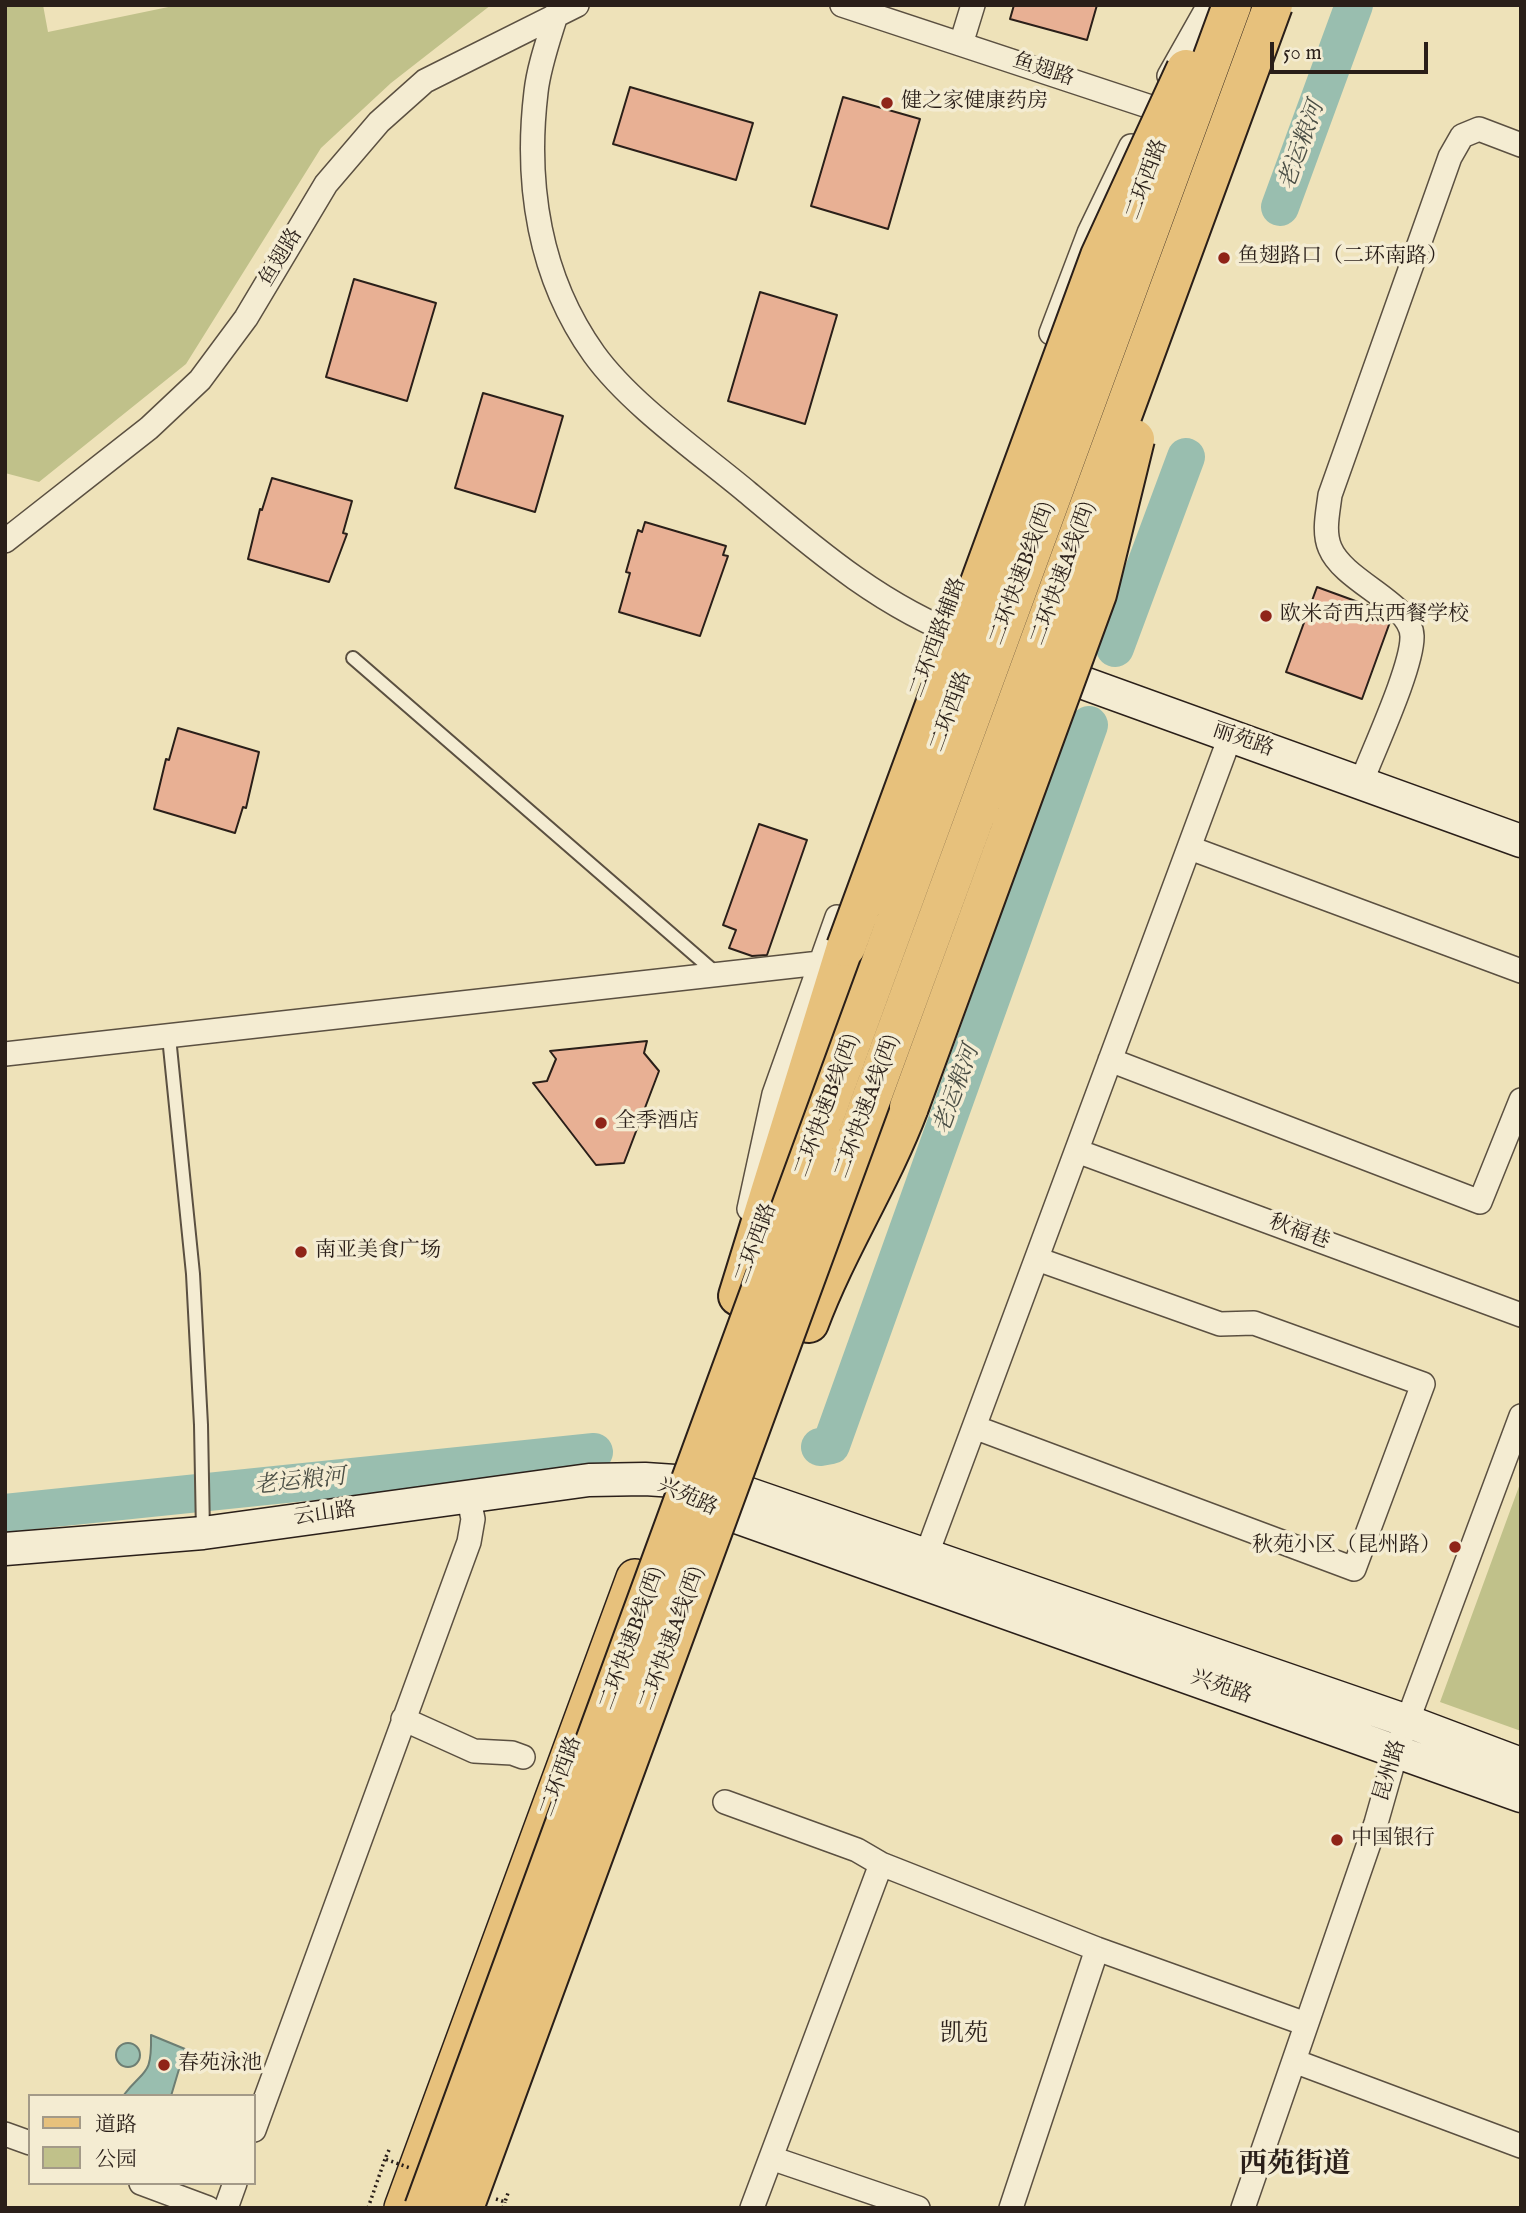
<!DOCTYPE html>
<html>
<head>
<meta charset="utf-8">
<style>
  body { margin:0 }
  #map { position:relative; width:1526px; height:2213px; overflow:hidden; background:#eee2b9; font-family:"IM FELL English","Noto Serif SC",serif }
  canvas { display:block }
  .frame { position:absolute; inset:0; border:7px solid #2a1f19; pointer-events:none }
  .legend { position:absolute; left:28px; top:2094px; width:228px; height:91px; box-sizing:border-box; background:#f4ecd2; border:2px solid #a39a88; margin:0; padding:9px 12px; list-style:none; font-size:21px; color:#2a1f19 }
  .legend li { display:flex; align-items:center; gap:14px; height:35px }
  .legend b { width:35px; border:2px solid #a39a88 }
  .scale { position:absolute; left:1270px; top:42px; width:158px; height:32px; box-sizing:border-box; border:4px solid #2a1f19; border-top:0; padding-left:9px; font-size:21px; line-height:24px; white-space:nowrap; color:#2a1f19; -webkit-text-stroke:5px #f4ecd2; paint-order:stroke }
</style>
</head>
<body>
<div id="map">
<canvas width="1526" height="2213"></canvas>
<div class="frame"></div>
<ul class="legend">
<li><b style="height:9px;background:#e7c17c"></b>道路</li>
<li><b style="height:19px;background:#c0c18a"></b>公园</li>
</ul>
<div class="scale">50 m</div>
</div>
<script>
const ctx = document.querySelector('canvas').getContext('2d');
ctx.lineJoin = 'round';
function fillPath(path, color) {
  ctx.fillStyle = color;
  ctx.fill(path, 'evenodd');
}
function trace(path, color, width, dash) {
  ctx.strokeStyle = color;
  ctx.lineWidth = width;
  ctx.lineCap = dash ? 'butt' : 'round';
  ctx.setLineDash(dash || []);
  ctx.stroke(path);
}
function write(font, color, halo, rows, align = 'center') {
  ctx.font = font + ' "IM FELL English","Noto Serif SC",serif';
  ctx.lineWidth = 7;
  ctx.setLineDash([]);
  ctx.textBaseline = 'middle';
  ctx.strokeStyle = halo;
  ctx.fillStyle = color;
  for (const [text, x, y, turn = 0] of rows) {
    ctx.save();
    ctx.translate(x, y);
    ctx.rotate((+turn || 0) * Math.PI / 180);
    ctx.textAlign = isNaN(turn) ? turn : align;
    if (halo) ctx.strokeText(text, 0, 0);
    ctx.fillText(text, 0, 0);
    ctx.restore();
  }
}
fillPath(new Path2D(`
  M5 5H43L48 32 178 5H491L391 83 321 148 186 364 39 482 5 473Z
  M1521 1481V1731L1440 1702Z`), '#c0c18a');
const water = new Path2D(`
  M151 2035 185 2049 171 2096H123C144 2068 152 2078 151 2035Z
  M116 2055a12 12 0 1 1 24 0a12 12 0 1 1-24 0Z`);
fillPath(water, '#99beaf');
trace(water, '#6d7e73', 2);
trace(new Path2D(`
  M1280 207 1354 5
  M1115 648 1186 457
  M820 1447 831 1445 1089 725
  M5 1513 594 1452`), '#99beaf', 38);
const building = new Path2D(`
  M1014 5H1097L1087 40 1010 19Z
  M630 87 753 123 736 180 613 144Z
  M843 97 920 119 888 229 811 206Z
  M354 279 436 303 407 401 326 377Z
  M760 292 837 315 805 424 728 401Z
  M483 393 563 416 535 512 455 488Z
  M272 478 352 501 343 533 347 534 329 582 248 559 260 509 262 510Z
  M645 522 726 546 723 555 728 556 700 636 619 612 630 573 626 572 638 530 642 532Z
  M1317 587 1372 607 1390 622 1362 699 1286 672Z
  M178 728 259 752 246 808 243 807 235 833 154 809 166 759 169 760Z
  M759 824 807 840 767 955 752 956 729 948 736 930 723 925Z
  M647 1041 644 1053 659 1071 624 1163 596 1165 533 1083 547 1081 556 1059 550 1051Z`);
fillPath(building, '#e8b094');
trace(building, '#2a1f19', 2);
const lane = new Path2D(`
  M353 658 717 974
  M169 1037 193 1274 201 1425 203 1533`);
const street = new Path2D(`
  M559 5C551 33 539 64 536 92 525 184 539 277 594 354 630 404 699 452 747 492 815 549 882 607 966 638
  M842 5 1178 116
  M961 44 973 5
  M1169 76 1209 5
  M1051 333 1089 233 1131 146
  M5 541 149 428 200 380 246 318 326 184 379 122 425 81 577 5
  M1361 783C1373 751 1413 666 1412 636 1411 603 1344 582 1330 548 1323 532 1328 512 1330 495L1450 157 1462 136 1479 129 1521 145
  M1190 848 1521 971
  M5 1054 820 963
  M1110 1060 1480 1202 1521 1100
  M1077 1151 1521 1315
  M749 1209 774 1094 837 917
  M1037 1259 1220 1324 1254 1323 1423 1384 1354 1569 974 1427 1230 737
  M926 1556 974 1427
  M403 1719 474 1751 512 1753 523 1757
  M725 1802 857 1850 881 1864 1097 1949 1306 2024
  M1294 2061 1521 2146
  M254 2130 469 1542 473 1519 468 1495
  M5 2134 30 2143
  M771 2158 918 2208
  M141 2183 208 2208
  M226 2208 235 2183
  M752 2208 881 1864
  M1011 2208 1097 1949
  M1243 2208 1376 1823 1397 1749 1521 1416`);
const secondary = new Path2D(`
  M1045 669 1521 841
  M697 1503 1521 1796
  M5 1549 203 1533 589 1480 645 1479 720 1484 1407 1721 1521 1764`);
const primary = new Path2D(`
  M403 2208 635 1578`);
const highway = new Path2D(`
  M738 1296 846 947
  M809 1323C837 1248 881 1181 909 1107`);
trace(lane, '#5b5041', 16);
trace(street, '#5b5041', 26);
trace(secondary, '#2a1f19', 35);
trace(primary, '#2a1f19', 40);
trace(highway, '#2a1f19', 42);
trace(new Path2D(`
  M368 2208 385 2159
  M503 2208 505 2202`), '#2a1f19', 3.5, [2, 3.5]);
trace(lane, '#f4ecd2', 12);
trace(street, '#f4ecd2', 23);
trace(secondary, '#f4ecd2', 32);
trace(primary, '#e7c17c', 37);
trace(highway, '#e7c17c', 38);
const highwayBridge = new Path2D(`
  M846 947 1100 256 1186 69
  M909 1107 1097 594 1135 439
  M424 2208 1232 5
  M464 2208 1273 5`);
trace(highwayBridge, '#2a1f19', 42, []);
trace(new Path2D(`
  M389 2150 385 2159 410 2168
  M496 2199 505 2202 508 2193`), '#2a1f19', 3.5, [2, 3.5]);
trace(highwayBridge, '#e7c17c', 38);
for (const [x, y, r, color] of [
  [887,103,7,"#8f2418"],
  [1224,258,7,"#8f2418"],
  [1266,616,7,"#8f2418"],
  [601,1123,7,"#8f2418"],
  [301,1252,7,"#8f2418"],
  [1455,1547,7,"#8f2418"],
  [1337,1840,7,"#8f2418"],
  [164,2065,7,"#8f2418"]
]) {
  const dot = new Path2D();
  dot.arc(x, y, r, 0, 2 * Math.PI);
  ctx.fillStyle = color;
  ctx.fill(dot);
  trace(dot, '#f4ecd2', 2.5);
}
write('21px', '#2a1f19', '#f4ecd2', [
  ["鱼翅路",1043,71,18],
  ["二环西路",1148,180,-70],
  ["鱼翅路",282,258,-59],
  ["二环快速B线(西)",1023,574,-70],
  ["二环快速A线(西)",1064,574,-70],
  ["二环西路辅路",939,638,-70],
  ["二环西路",952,712,-70],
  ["丽苑路",1243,741,19],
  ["二环快速B线(西)",828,1106,-70],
  ["二环快速A线(西)",868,1107,-70],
  ["秋福巷",1299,1233,20],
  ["二环西路",757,1244,-70],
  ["兴苑路",687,1498,24],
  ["云山路",325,1515,-8],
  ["二环快速B线(西)",633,1639,-70],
  ["二环快速A线(西)",673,1639,-70],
  ["兴苑路",1221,1688,19],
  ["昆州路",1391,1771,-73],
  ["二环西路",562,1777,-70]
]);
write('21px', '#2a1f19', '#f4ecd2', [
  ["健之家健康药房",901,103],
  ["鱼翅路口（二环南路）",1238,258],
  ["欧米奇西点西餐学校",1280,616],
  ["全季酒店",615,1123],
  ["南亚美食广场",315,1252],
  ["秋苑小区（昆州路）",1441,1547,"right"],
  ["中国银行",1351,1840],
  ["春苑泳池",178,2065]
], 'left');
write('italic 23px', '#4b4f46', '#f4ecd2', [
  ["老运粮河",1303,146,-70],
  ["老运粮河",958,1090,-70],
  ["老运粮河",300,1483,-6]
]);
write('24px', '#2a1f19', '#f4ecd2', [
  ["凯苑",964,2035]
]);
write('bold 28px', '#2a1f19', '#f4ecd2', [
  ["西苑街道",1295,2166]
]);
</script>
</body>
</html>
